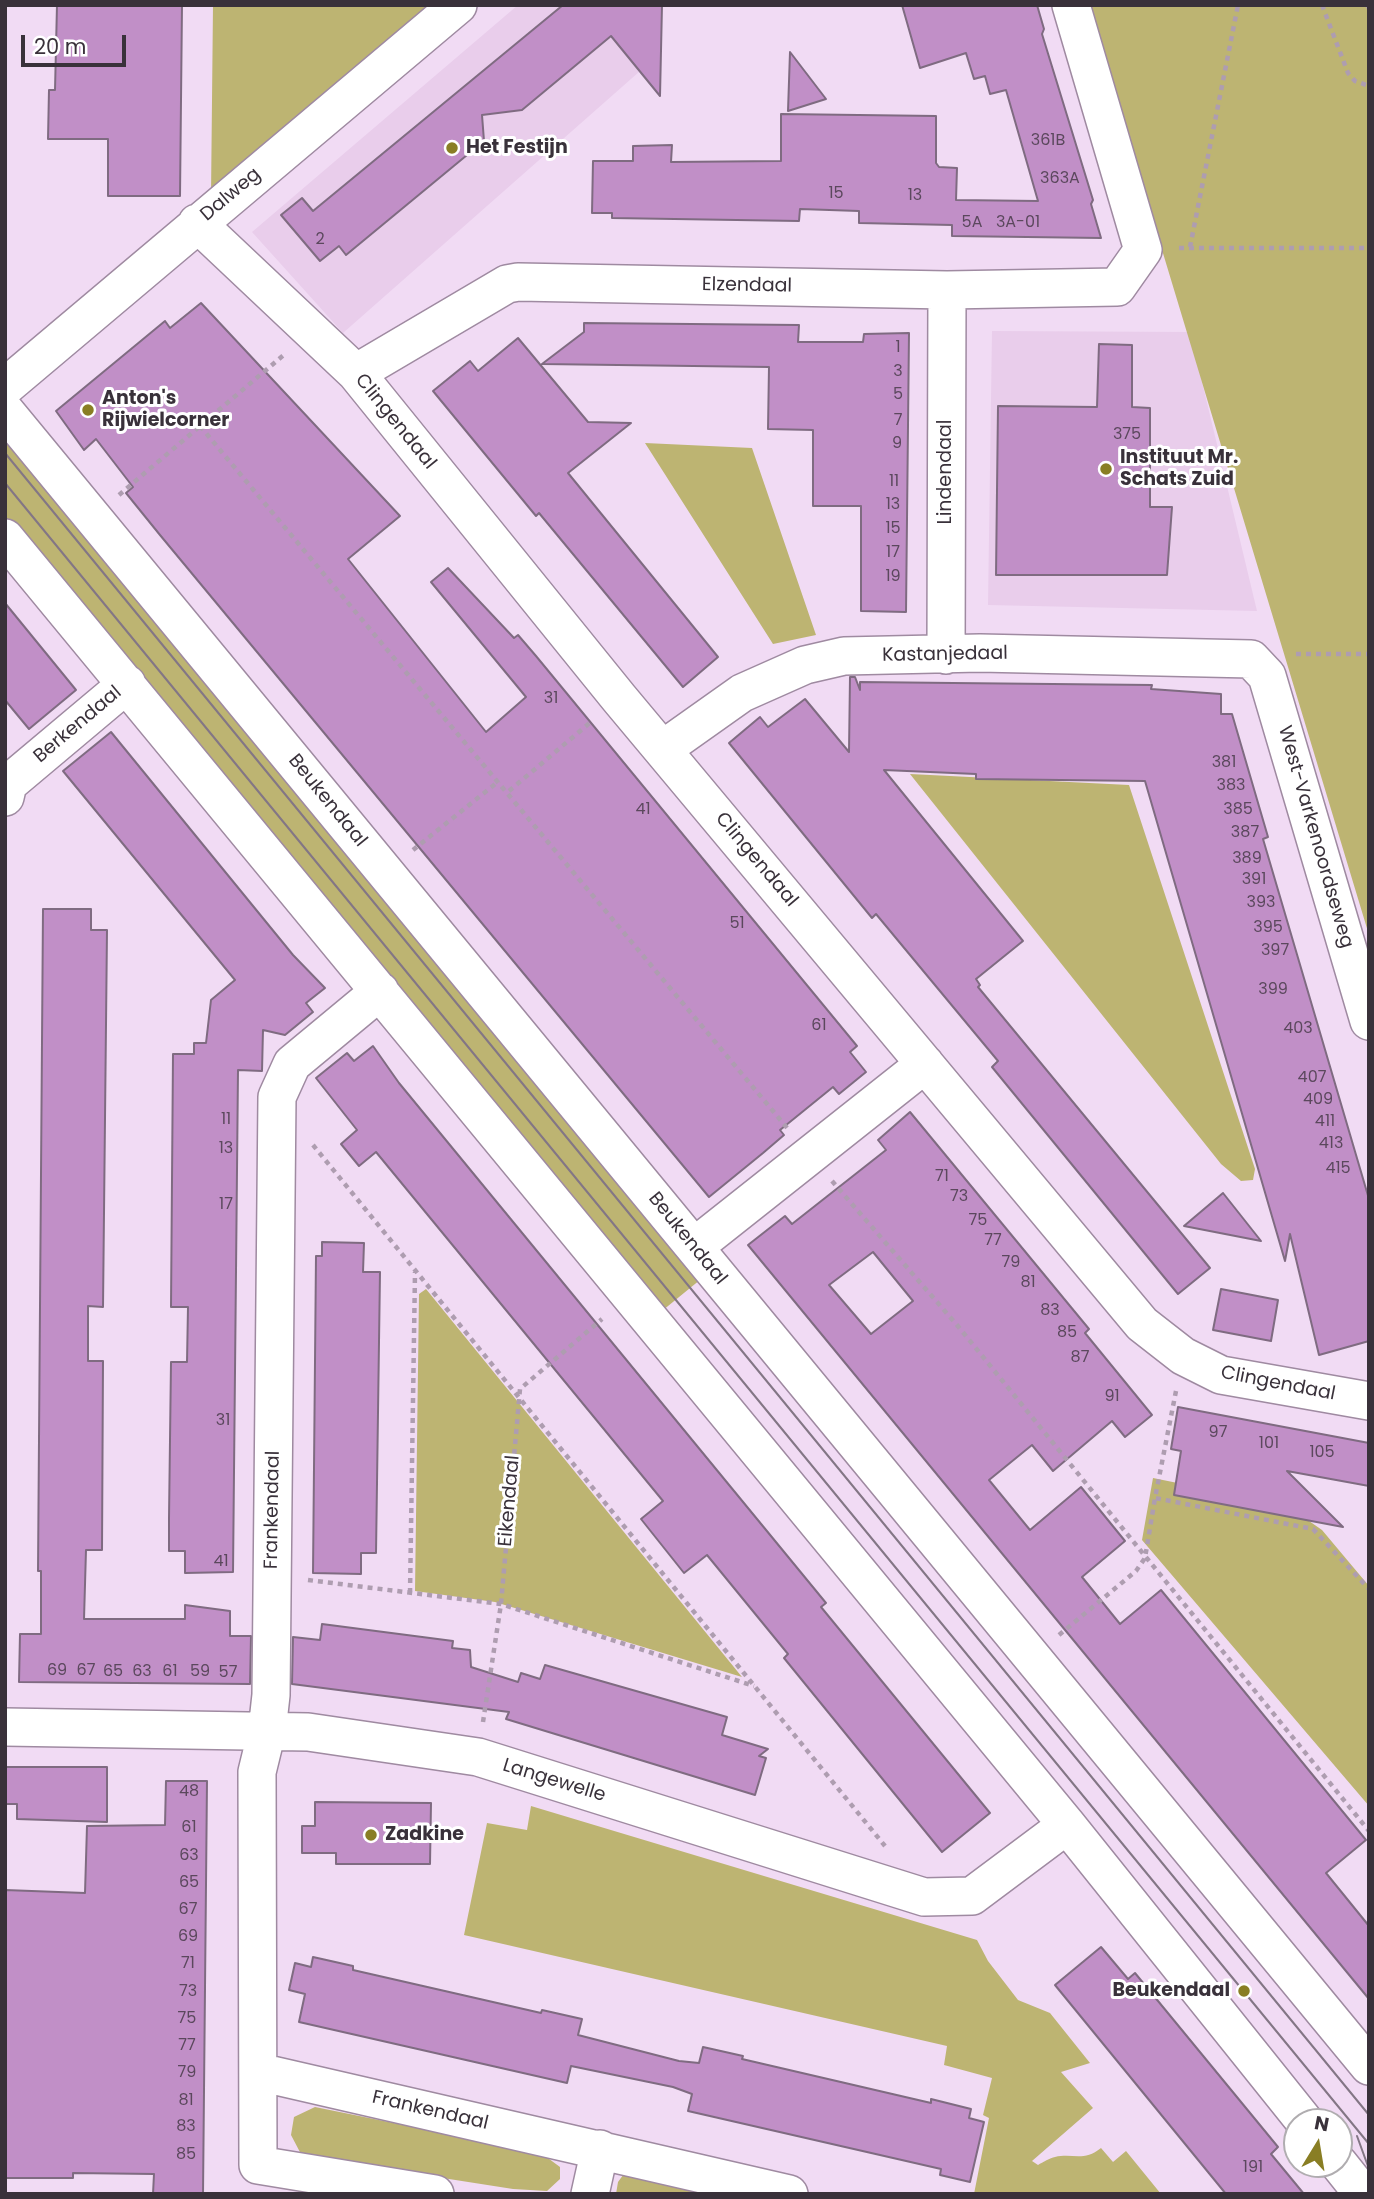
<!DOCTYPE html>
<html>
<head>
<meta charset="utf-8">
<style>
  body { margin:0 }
  #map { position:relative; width:1374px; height:2199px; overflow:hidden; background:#f1dbf4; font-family:Poppins,sans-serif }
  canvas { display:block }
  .frame { position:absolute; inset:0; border:7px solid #39313a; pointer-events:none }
  .north { position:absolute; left:1283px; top:2108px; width:70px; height:70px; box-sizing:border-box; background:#fff; border:2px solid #b0adb0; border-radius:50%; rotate:11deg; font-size:19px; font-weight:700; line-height:28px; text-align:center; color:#39313a }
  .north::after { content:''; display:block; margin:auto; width:24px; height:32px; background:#897e24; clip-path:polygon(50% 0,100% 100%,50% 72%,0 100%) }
  .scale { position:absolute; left:21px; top:35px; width:105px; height:32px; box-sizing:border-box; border:4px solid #39313a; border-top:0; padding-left:9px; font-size:21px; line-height:24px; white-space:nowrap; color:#39313a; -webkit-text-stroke:5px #fff; paint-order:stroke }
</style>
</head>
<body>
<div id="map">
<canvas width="1374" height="2199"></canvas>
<div class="frame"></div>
<div class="north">N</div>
<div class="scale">20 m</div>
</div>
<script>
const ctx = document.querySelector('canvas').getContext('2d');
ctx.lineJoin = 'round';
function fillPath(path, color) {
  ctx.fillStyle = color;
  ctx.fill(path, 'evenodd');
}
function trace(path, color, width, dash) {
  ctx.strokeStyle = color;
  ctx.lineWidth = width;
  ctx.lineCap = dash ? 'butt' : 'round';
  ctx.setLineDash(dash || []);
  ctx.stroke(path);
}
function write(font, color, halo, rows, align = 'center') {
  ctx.font = font + ' Poppins,sans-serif';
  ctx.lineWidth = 6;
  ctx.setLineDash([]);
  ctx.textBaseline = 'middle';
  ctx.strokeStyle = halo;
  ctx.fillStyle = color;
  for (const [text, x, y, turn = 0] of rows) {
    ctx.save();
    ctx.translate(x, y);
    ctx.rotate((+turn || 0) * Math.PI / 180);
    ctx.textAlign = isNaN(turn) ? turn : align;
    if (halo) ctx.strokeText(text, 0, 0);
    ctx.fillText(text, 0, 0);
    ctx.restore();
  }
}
fillPath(new Path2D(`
  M518 5H604L648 64 343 333 252 232Z
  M992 331 1190 332 1257 611 988 605Z`), '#e9cdeb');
fillPath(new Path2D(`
  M213 5H432L211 196Z
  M1088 5H1369V935Z
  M5 432 706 1275 657 1315 5 522Z
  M645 443 752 448 816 635 773 644Z
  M910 774 1129 785 1255 1169 1253 1180 1241 1181 1221 1164Z
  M426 1289 742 1677 495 1602 415 1591 419 1294Z
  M1153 1478 1286 1505 1322 1530 1369 1586V1806L1142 1540Z
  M531 1806 977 1940 988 1961 1018 2000 1050 2013 1090 2063 1061 2072 1093 2108 1032 2161 1038 2165C1043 2162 1050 2158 1055 2157 1073 2153 1084 2162 1101 2148L1113 2162 1126 2151 1161 2194H974L989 2118 983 2115 992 2078 944 2065 947 2046 464 1935 487 1823 527 1830Z
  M315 2107 541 2153 560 2167V2179L547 2191 513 2189 302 2156 291 2135 294 2117Z
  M626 2171 744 2194H616L618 2182Z`), '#bdb472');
const building = new Path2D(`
  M57 5H182L180 196H108V139H48L49 90H55Z
  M563 5H662L660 96 611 36 522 110 482 115 484 141 346 255 339 246 320 261 281 215 302 198 313 211Z
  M902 5H1037L1044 29 1042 34 1093 200 1091 204 1101 238 952 236V225L859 223V211L800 209 799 221 612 218V213H592L593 161H633V146L672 145 671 162 781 161V114L936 116V163L939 167 957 168 956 200 1038 201 1006 90 990 94 985 76 974 79 966 53 920 68Z
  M790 52 826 99 788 111Z
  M201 303 400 516 348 559 486 732 526 697 431 582 448 568 514 638 518 635 536 656 857 1046 850 1052 866 1072 839 1094 833 1087 780 1130 784 1135 763 1153 709 1197 160 535 126 493 133 487 96 439 84 450 56 411 165 321 170 328Z
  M584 323 799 325 798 342H863L864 334 909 333 906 612 861 611V506H813V430L768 429 769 367 542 364 584 332Z
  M518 338 588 422 631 423 568 473 718 657 683 687 539 513 536 516 433 391 470 361 478 371Z
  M1099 344 1132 345V407L1150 408V507H1172L1167 575H996L998 406 1097 407Z
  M5 603 76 690 29 729 5 700Z
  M850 677H855L860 690V682L953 683 1152 685 1151 689 1221 694V714H1232L1268 837 1263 839 1369 1199V1341L1319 1355 1290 1234 1285 1261 1145 781 976 779V774L884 770 1023 941 976 979 980 985 978 987 1210 1268 1178 1294 992 1067 998 1061 876 914 872 918 729 743 760 717 768 727 805 699 849 752Z
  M111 732 293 955 325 988 306 1003 313 1012 285 1035 263 1030 262 1071 238 1070 233 1572 185 1573V1551H169V1518L171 1362H187L188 1307H171L173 1054H194V1043H206L211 1000 235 980 63 771Z
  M43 909H91V930H107L103 1307 88 1306V1361H103L102 1550H86L84 1619H185V1605L230 1611V1636H251L250 1684 19 1682 20 1634H41V1571H38Z
  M373 1046 399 1083 826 1603 821 1607 990 1813 942 1852 784 1658 788 1654 707 1555 684 1573 641 1519 663 1501 376 1152 359 1166 341 1144 357 1130 316 1078 347 1053 354 1061Z
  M910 1112 1089 1329 1085 1333 1152 1415 1125 1437 1112 1421 1053 1471 1032 1445 989 1480 1030 1530 1081 1487 1125 1541 1082 1577 1120 1624 1161 1590 1366 1840 1326 1873 1369 1926V1999L748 1245 785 1216 792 1224 886 1150 878 1140ZM873 1252 913 1301 871 1334 829 1285Z
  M1223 1193 1261 1241 1184 1226Z
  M322 1242 364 1243 363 1272H380L376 1553H361V1574L313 1573 316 1256H322Z
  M1221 1289 1278 1300 1271 1341 1213 1330Z
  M1178 1407 1369 1443V1486L1287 1471 1343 1527 1174 1495 1181 1451 1171 1449Z
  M322 1624 453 1641 452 1648 470 1650 471 1667 518 1682 521 1673 540 1679 545 1665 727 1717 722 1735 768 1749 759 1756 766 1758 755 1795 506 1719 509 1712 292 1684 293 1637 320 1640Z
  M5 1767H107V1822L17 1819V1804H5Z
  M166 1781H207L203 2194H153L154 2174 73 2173V2178H5V1890L85 1893 87 1826 165 1825Z
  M315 1802 431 1803 430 1864H336V1853H302V1826H315Z
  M1101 1947 1128 1979 1135 1973 1278 2147 1271 2154 1304 2194H1226L1055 1985Z
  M313 1957 353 1966V1970L541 2013 542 2010 582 2019 578 2035 679 2061 699 2063 703 2047 743 2056 742 2059 931 2103V2099L971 2109 969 2118 984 2122 970 2182 940 2175 941 2169 688 2111 692 2094 673 2087 571 2066 567 2083 299 2022 305 1994 289 1990 295 1963 311 1967Z`);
fillPath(building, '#c18fc7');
trace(building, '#7f6b81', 2);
const minor = new Path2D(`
  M197 223 356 373 619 698 1142 1324 1183 1356 1221 1375 1369 1401
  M356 373 507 284 518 282 947 290 1117 287 1143 250 1071 5
  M5 387 458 5
  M5 411 1369 2066
  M5 538 1067 1825 1305 2122
  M946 655 947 290
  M663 749 742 693 805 665 844 656 980 653 1251 659 1267 676 1369 1021
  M5 797 8 784 127 684
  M380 991 292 1064 277 1097 271 1695 267 1731 257 1772 258 2165 435 2194
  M694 1247 925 1064
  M5 1727 308 1732 478 1757 924 1897 972 1896 1067 1825
  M259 2072 789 2194
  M1339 2164 1363 2194
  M590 2194 600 2149`);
trace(minor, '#9f8aa1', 40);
trace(new Path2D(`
  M1322 5 1348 73 1355 81 1369 86
  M1367 5 1369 8
  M1190 247 1238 5
  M1179 248H1369
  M200 426 788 1129
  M119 495 286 353
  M1296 654H1369
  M509 791 592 721
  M413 850 499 781
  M313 1145 885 1846
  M832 1181 957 1325 1369 1831
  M1176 1391 1155 1498 1313 1529 1369 1589
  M308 1580 501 1604 754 1686
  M410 1593 415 1272
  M1059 1635 1136 1571 1145 1558 1155 1498
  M483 1722 501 1604 520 1389 602 1319`), '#ae9db0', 4.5, [5, 5]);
trace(minor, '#fff', 37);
trace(new Path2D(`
  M5 453 1369 2115
  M5 483 1369 2144
  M1357 2136 1369 2169`), '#837685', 2);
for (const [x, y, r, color] of [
  [452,148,7,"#897e24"],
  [88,410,7,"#897e24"],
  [1106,469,7,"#897e24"],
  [371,1835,7,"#897e24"],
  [1244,1991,7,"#897e24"]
]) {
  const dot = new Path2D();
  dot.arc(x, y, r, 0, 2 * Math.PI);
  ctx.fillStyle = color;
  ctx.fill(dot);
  trace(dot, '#fff', 2.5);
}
write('16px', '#5b485d', null, [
  ["361B",1048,141],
  ["363A",1060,179],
  ["15",836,194],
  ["13",915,196],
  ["5A",972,223],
  ["3A-01",1018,223],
  ["2",320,240],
  ["1",898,348],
  ["3",898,372],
  ["5",898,395],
  ["7",898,421],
  ["375",1127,435],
  ["9",897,444],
  ["11",894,482],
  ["13",893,505],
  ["15",893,529],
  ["17",893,553],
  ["19",893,577],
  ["31",551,699],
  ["381",1224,763],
  ["383",1231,786],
  ["41",643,810],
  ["385",1238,810],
  ["387",1245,833],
  ["389",1247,859],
  ["391",1254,880],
  ["393",1261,903],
  ["51",737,924],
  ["395",1268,928],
  ["397",1275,951],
  ["399",1273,990],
  ["61",819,1026],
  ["403",1298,1029],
  ["407",1312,1078],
  ["409",1318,1100],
  ["11",226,1120],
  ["411",1325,1122],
  ["413",1331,1144],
  ["13",226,1149],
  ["415",1338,1169],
  ["71",942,1177],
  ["73",959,1197],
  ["17",226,1205],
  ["75",978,1221],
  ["77",993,1241],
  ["79",1011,1263],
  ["81",1028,1283],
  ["83",1050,1311],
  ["85",1067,1333],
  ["87",1080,1358],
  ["91",1112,1397],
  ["31",223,1421],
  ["97",1218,1433],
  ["101",1269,1444],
  ["105",1322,1453],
  ["41",221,1562],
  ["69",57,1671],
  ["67",86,1671],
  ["65",113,1672],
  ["63",142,1672],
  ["61",170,1672],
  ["59",200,1672],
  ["57",228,1673],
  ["48",189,1792],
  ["61",189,1828],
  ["63",189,1856],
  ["65",189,1883],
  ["67",188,1910],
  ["69",188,1937],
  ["71",188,1964],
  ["73",188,1992],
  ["75",187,2019],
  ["77",187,2046],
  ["79",187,2073],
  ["81",186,2101],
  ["83",186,2127],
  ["85",186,2155],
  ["191",1253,2168]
]);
write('bold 19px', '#39313a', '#fff', [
  ["Het Festijn",466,148],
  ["Anton's",102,399],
  ["Rijwielcorner",102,421],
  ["Instituut Mr.",1120,458],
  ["Schats Zuid",1120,480],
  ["Zadkine",385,1835],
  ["Beukendaal",1230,1991,"right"]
], 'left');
write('19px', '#39313a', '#fff', [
  ["Dalweg",231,195,-40],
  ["Elzendaal",747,286,1],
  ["Clingendaal",395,422,51],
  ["Lindendaal",946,472,-90],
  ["Kastanjedaal",945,655,-1],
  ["Berkendaal",78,725,-40],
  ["Beukendaal",327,801,51],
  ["West-Varkenoordseweg",1315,837,74],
  ["Clingendaal",756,860,50],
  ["Beukendaal",687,1239,51],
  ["Clingendaal",1278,1384,11],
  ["Eikendaal",510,1501,-85],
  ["Frankendaal",273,1510,-89],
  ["Langewelle",554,1781,17],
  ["Frankendaal",430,2111,13]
]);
</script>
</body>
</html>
